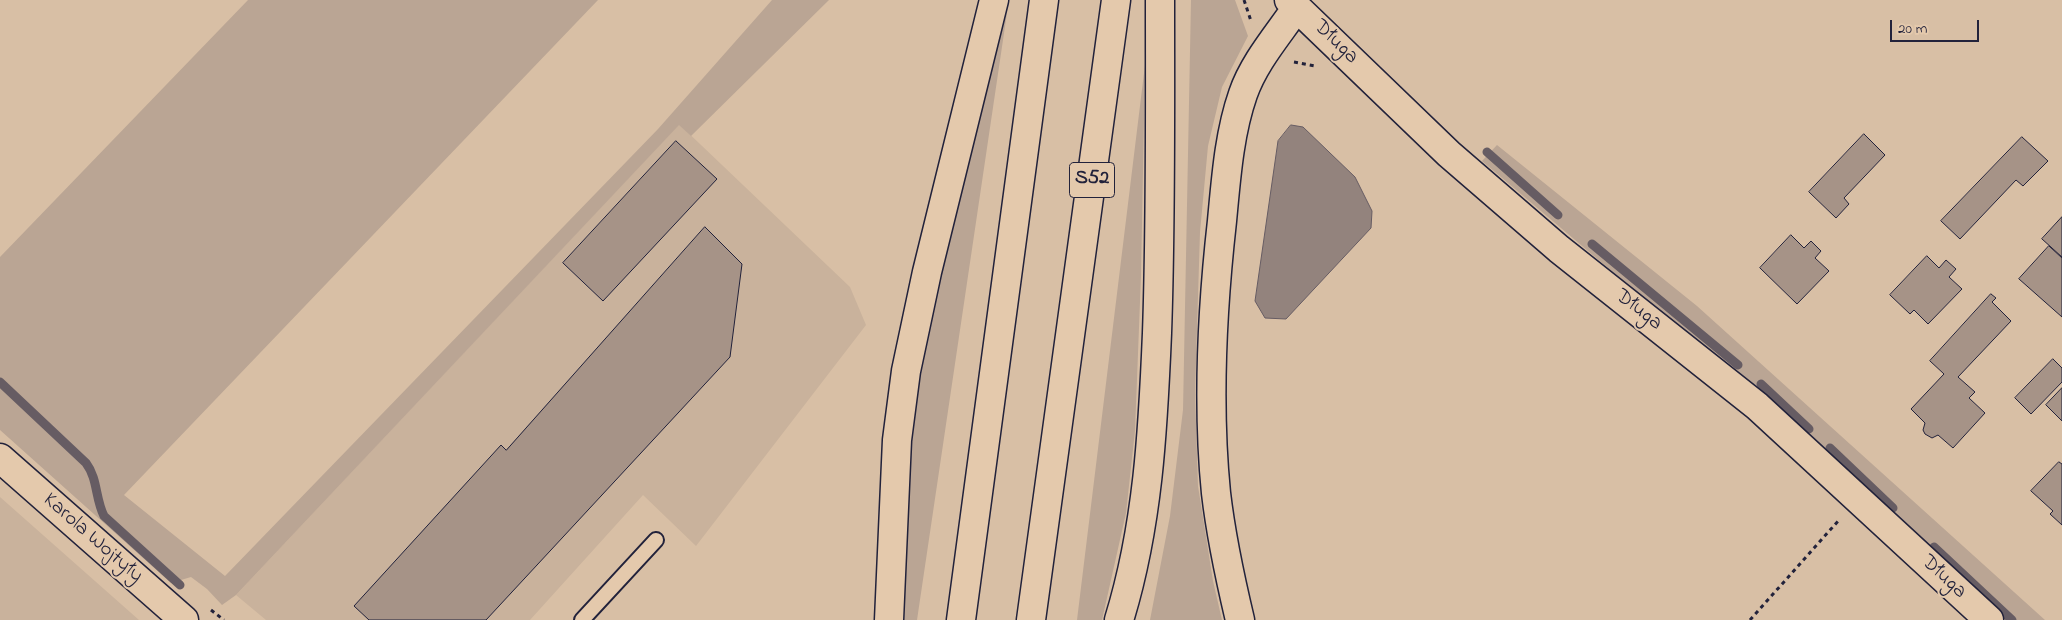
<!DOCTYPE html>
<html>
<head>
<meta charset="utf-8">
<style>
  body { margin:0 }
  #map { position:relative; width:2062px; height:620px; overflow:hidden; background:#d8bfa5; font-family:"Indie Flower",sans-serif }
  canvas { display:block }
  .scale { position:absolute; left:1890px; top:20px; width:89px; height:22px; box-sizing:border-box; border:2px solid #22223b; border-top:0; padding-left:6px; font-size:15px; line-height:18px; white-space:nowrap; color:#22223b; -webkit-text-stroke:4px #e4c9ac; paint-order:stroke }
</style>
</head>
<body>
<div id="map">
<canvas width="2062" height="620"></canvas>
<div class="scale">20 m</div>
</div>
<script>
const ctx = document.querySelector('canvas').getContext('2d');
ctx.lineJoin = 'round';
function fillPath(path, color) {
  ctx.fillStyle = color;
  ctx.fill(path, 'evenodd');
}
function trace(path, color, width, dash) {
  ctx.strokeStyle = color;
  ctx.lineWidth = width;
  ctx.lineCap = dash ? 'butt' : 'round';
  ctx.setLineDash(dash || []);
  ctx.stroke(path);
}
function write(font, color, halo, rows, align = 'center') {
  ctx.font = font + ' "Indie Flower",sans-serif';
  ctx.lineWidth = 4;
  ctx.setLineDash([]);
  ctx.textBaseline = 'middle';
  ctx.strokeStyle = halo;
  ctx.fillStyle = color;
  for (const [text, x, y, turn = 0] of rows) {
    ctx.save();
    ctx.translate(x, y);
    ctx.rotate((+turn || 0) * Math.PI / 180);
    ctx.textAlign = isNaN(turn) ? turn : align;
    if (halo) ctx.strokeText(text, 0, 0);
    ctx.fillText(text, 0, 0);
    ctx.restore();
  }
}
fillPath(new Path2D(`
  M679 124 850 287 866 325 696 546 643 495 530 620H266L236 595Z
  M0 497 139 620H0Z`), '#c9b29c');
fillPath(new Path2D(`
  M248 0H598L124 495 225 576 658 129 772 0H829L691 136 679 125 236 595 222 605 207 589 191 577 171 583 0 430V257Z
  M1191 0H1235L1248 36 1222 87 1208 146 1200 232 1195 394 1198 486 1213 581 1222 620H1150L1170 516 1183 410Z
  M1007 13 917 620H902L909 448 927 333 979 109Z
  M1145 65 1141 276 1135 431 1126 513 1102 620H1077Z
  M1497 145 1697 306 2045 620H2008L1766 395 1634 290 1482 161Z`), '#baa594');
const water = new Path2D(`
  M1291 125 1303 127 1355 177 1372 211 1371 228 1286 319 1265 318 1255 301 1278 141Z`);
fillPath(water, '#93837d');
trace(water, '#665c63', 1);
trace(new Path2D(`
  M1487 152 1558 215
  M1592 244 1738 365
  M0 382 86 463C98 479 95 498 104 516L180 585
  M1761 384 1809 429
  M1830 448 1893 508
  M1934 547 2012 620`), '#665c63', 9);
const building = new Path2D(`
  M1864 134 1885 155 1844 198 1849 204 1836 218 1809 192Z
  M2022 137 2048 161 2023 186 2016 180 1960 239 1941 221Z
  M676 141 717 179 603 301 563 263Z
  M2062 217V257L2042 239Z
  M705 227 742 264 730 357 486 620H369L354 606 501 445 506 450Z
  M1791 235 1804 248 1811 241 1821 251 1815 258 1829 271 1797 304 1760 268Z
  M2049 246 2062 258V317L2019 279Z
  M1927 256 1939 268 1946 260 1956 269 1949 277 1962 289 1928 324 1914 310 1910 314 1890 295Z
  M1991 294 1996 298 1992 302 2011 321 1958 377 1975 392 1969 398 1985 413 1953 448 1938 435 1932 438 1925 434 1923 430 1925 423 1911 409 1944 374 1930 361Z
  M2053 359 2062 368V382L2031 414 2015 398Z
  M2062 388V421L2046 405Z
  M2059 462 2062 464V525L2050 514 2053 511 2031 491Z`);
fillPath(building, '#a69387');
trace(building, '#22223b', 1);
const lane = new Path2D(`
  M582 620 656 540`);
const street = new Path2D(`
  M1289 0 1449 154 1559 249 1757 406 1989 620
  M1240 620C1230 578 1221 536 1216 493 1207 403 1212 310 1222 221 1226 179 1229 134 1243 94 1254 62 1278 35 1297 7`);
const secondary = new Path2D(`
  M0 458 184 620`);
const highway = new Path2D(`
  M889 620 897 440 906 371 927 272 994 0
  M961 620 1044 0
  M1031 620 1116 0
  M1119 620C1148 526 1153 430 1157 333 1161 222 1160 111 1160 0`);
trace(lane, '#22223b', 18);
trace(street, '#22223b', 31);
trace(secondary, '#22223b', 31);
trace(highway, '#22223b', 31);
trace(new Path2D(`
  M1244 0 1251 21
  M1294 62 1315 66
  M211 610 224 620
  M1750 620 1839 520`), '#22223b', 3, [4, 4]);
trace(lane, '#e4c9ac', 14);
trace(street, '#e4c9ac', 28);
trace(secondary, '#e4c9ac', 28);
trace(highway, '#e4c9ac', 28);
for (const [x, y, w] of [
  [1092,180,45]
]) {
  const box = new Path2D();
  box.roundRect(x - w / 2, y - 17.5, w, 35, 4);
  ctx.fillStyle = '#e4c9ac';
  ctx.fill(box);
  trace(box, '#22223b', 1);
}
write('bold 20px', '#22223b', null, [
  ["S52",1092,180]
]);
write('21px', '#22223b', '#e4c9ac', [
  ["Długa",1335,43,44],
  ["Długa",1638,311,38],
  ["Karola Wojtyły",92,539,41],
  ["Długa",1943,578,43]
]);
</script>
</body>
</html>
